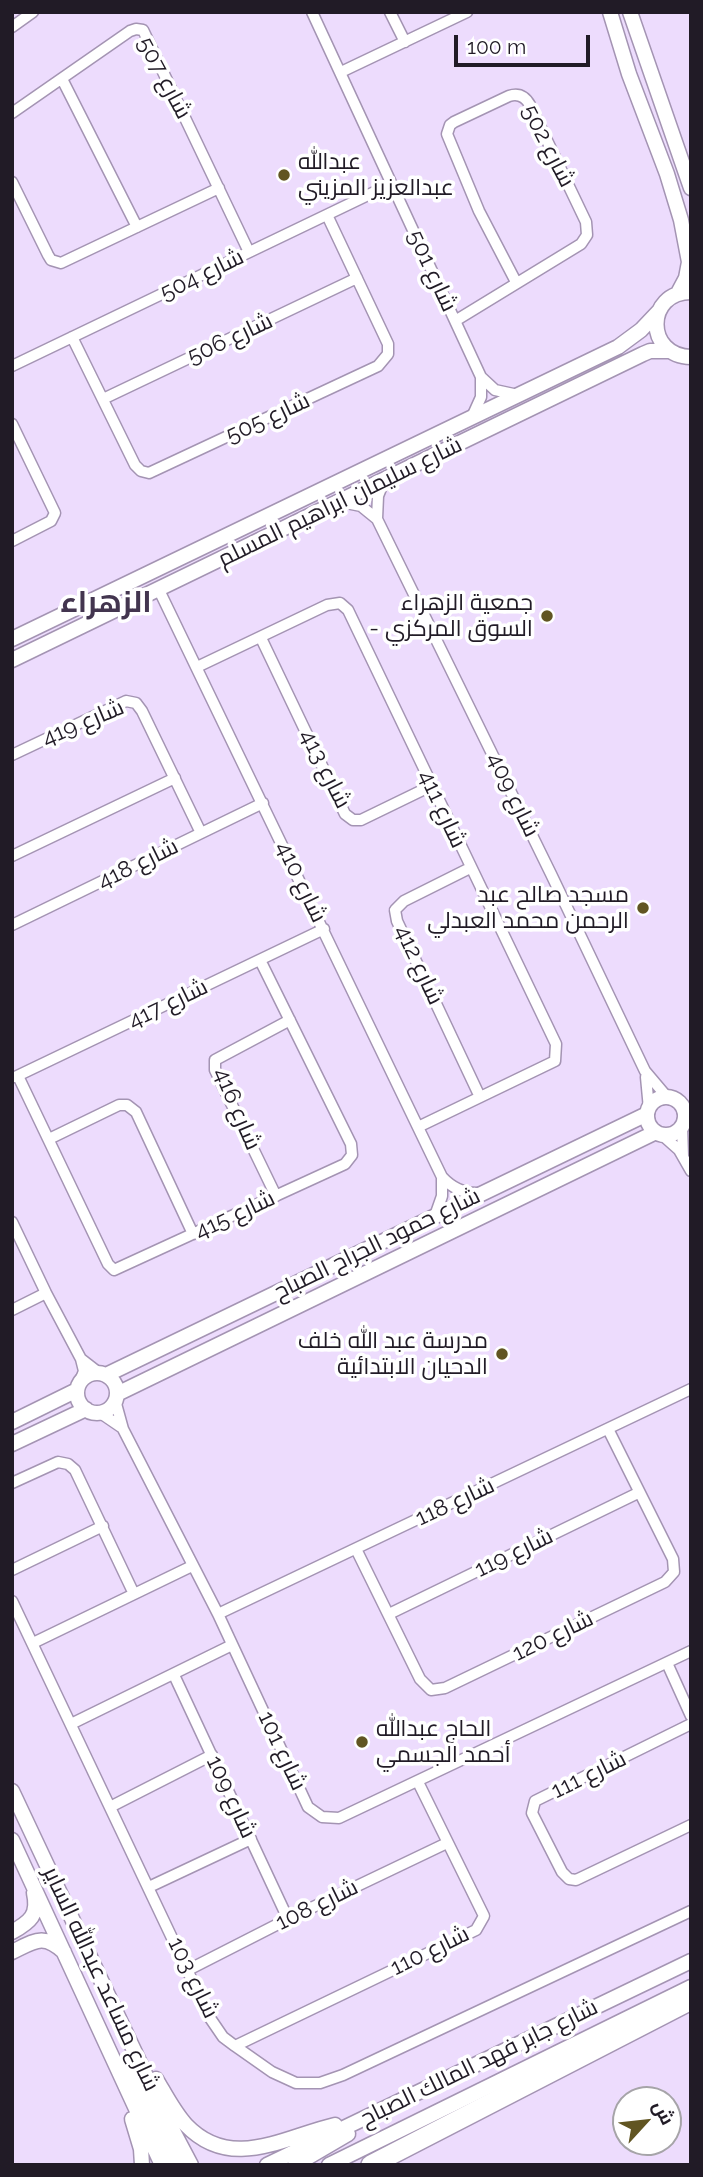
<!DOCTYPE html>
<html>
<head>
<meta charset="utf-8">
<style>
  body { margin:0 }
  #map { position:relative; width:703px; height:2177px; overflow:hidden; background:#eddcfd; font-family:Raleway,Cairo,sans-serif }
  canvas { display:block }
  .frame { position:absolute; inset:0; border:14px solid #211b26; pointer-events:none }
  .north { position:absolute; left:612px; top:2086px; width:70px; height:70px; box-sizing:border-box; background:#fff; border:2px solid #a6a4a8; border-radius:50%; rotate:63deg; font-size:19px; font-weight:700; line-height:28px; text-align:center; color:#211b26 }
  .north::after { content:''; display:block; margin:auto; width:24px; height:32px; background:#615522; clip-path:polygon(50% 0,100% 100%,50% 72%,0 100%) }
  .scale { position:absolute; left:454px; top:35px; width:136px; height:32px; box-sizing:border-box; border:4px solid #211b26; border-top:0; padding-left:9px; font-size:21px; line-height:24px; white-space:nowrap; color:#211b26; -webkit-text-stroke:5px #fff; paint-order:stroke }
</style>
</head>
<body>
<div id="map">
<canvas width="703" height="2177"></canvas>
<div class="frame"></div>
<div class="north">ش</div>
<div class="scale">100 m</div>
</div>
<script>
const ctx = document.querySelector('canvas').getContext('2d');
ctx.lineJoin = 'round';
function trace(path, color, width, dash) {
  ctx.strokeStyle = color;
  ctx.lineWidth = width;
  ctx.lineCap = dash ? 'butt' : 'round';
  ctx.setLineDash(dash || []);
  ctx.stroke(path);
}
function write(font, color, halo, rows, align = 'center') {
  ctx.font = font + ' Raleway,Cairo,sans-serif';
  ctx.lineWidth = 7;
  ctx.setLineDash([]);
  ctx.textBaseline = 'middle';
  ctx.strokeStyle = halo;
  ctx.fillStyle = color;
  for (const [text, x, y, turn = 0] of rows) {
    ctx.save();
    ctx.translate(x, y);
    ctx.rotate((+turn || 0) * Math.PI / 180);
    ctx.textAlign = isNaN(turn) ? turn : align;
    if (halo) ctx.strokeText(text, 0, 0);
    ctx.fillText(text, 0, 0);
    ctx.restore();
  }
}
const street = new Path2D(`
  M312 12 481 377 495 390 518 395
  M390 12 405 42
  M12 27 33 12
  M341 72 467 12
  M62 79 137 227
  M12 113 130 31 136 29 143 30 249 252
  M12 182 48 255 51 260 61 263 219 188
  M455 321 581 244 587 235 586 222 530 105C525 96 518 93 509 96L454 122 450 125 447 134 479 211 516 282
  M72 337 135 465 141 471 149 473 378 366 388 354V344L327 215
  M12 366 391 184
  M103 399 357 278
  M472 417 481 397V377
  M12 424 55 513 51 521 12 541
  M341 502 361 506 377 519 551 874 645 1071 667 1097
  M377 519 378 496 384 481
  M158 588 442 1177C453 1189 465 1194 480 1193
  M261 638 345 814 353 820H361L431 786
  M197 667 327 605 340 603 348 610 556 1044 555 1061 418 1127
  M12 755 126 701 136 703 142 711 201 833
  M12 856 175 778
  M470 868 404 901 395 910 397 921 480 1097
  M12 925 263 803
  M18 1076 108 1264 114 1270 345 1164 352 1155 351 1144 260 960
  M15 1077 324 929
  M646 1077 649 1109
  M682 1126 683 1156
  M661 1134 679 1150 691 1171
  M49 1139 119 1105H127L136 1112 193 1234
  M276 1196 215 1070V1060L290 1020
  M435 1216 442 1196V1177
  M12 1222 46 1293 81 1359 84 1371 79 1384
  M12 1310 46 1293
  M81 1359 99 1373
  M115 1400 123 1429 218 1614 308 1807 322 1817 339 1818 691 1651
  M99 1412 121 1427
  M12 1483 58 1462 68 1464 75 1470 134 1594
  M356 1549 420 1679 431 1690 445 1688 665 1582 674 1572 673 1559 608 1429
  M12 1570 103 1526
  M12 1601 210 2018 223 2037 235 2046 272 2072 296 2083H320L343 2075 691 1911
  M218 1614 691 1389
  M389 1614 638 1493
  M33 1643 192 1566
  M667 1663 691 1716
  M174 1675 288 1919
  M71 1724 232 1645
  M691 1724 535 1801 532 1813 562 1872 569 1879 576 1880 691 1825
  M110 1807 212 1755
  M149 1887 251 1839
  M188 1970 288 1919 447 1843
  M235 2046 476 1930 484 1916 418 1782`);
const secondary = new Path2D(`
  M610 12 629 74 667 174 681 220 689 262 686 278 678 293
  M630 12 691 188
  M691 292C645 292 645 356 691 357
  M12 639 618 347 641 330 659 311
  M12 660 643 354 650 351H669
  M647 1116a19 19 0 1 1 38 0a19 19 0 1 1-38 0Z
  M77 1393a20 20 0 1 1 40 0a20 20 0 1 1-40 0Z
  M106 1375 647 1114
  M117 1394 656 1132
  M12 1422 77 1390
  M12 1444 86 1409
  M12 1791 163 2112 191 2165
  M12 1840 162 2165
  M12 1932C30 1922 39 1915 34 1893
  M12 1952C35 1941 43 1933 64 1952
  M127 2071 176 2165
  M156 2079C165 2094 174 2112 186 2125 231 2172 284 2137 335 2125
  M132 2119 141 2149 142 2165
  M267 2165 691 1961
  M295 2165 348 2134
  M329 2165 691 1987`);
const highway = new Path2D(`
  M371 2165 691 2000`);
trace(street, '#a494b3', 13);
trace(secondary, '#a494b3', 17);
trace(highway, '#a494b3', 22);
trace(street, '#fff', 10);
trace(secondary, '#fff', 14);
trace(highway, '#fff', 19);
for (const [x, y, r, color] of [
  [284,175,7,"#615522"],
  [547,616,7,"#615522"],
  [643,908,7,"#615522"],
  [502,1354,7,"#615522"],
  [362,1742,7,"#615522"]
]) {
  const dot = new Path2D();
  dot.arc(x, y, r, 0, 2 * Math.PI);
  ctx.fillStyle = color;
  ctx.fill(dot);
  trace(dot, '#fff', 2.5);
}
write('23px', '#211b26', '#fff', [
  ["شارع 507",164,78,62],
  ["شارع 502",548,146,63],
  ["شارع 501",432,271,65],
  ["شارع 504",202,275,-26],
  ["شارع 506",230,339,-25],
  ["شارع 505",268,418,-25],
  ["شارع سليمان ابراهيم المسلم",340,502,-26],
  ["شارع 419",83,723,-23],
  ["شارع 413",325,769,63],
  ["شارع 409",513,795,64],
  ["شارع 411",442,809,65],
  ["شارع 418",138,864,-26],
  ["شارع 410",301,882,64],
  ["شارع 412",419,965,65],
  ["شارع 417",168,1004,-26],
  ["شارع 416",237,1109,67],
  ["شارع 415",235,1215,-25],
  ["شارع حمود الجراح الصباح",377,1244,-26],
  ["شارع 118",455,1502,-25],
  ["شارع 119",514,1553,-26],
  ["شارع 120",553,1636,-26],
  ["شارع 101",282,1751,65],
  ["شارع 111",589,1775,-26],
  ["شارع 109",231,1797,65],
  ["شارع 108",317,1905,-26],
  ["شارع 110",430,1951,-26],
  ["شارع 103",193,1978,64],
  ["شارع مساعد عبدالله الساير",101,1979,65],
  ["شارع جابر فهد المالك الصباح",479,2063,-26]
]);
write('23px', '#211b26', '#fff', [
  ["عبدالله",298,162,"left"],
  ["عبدالعزيز المزيني",298,188,"left"],
  ["جمعية الزهراء",533,603],
  ["- السوق المركزي",533,629],
  ["مسجد صالح عبد",629,895],
  ["الرحمن محمد العبدلي",629,921],
  ["مدرسة عبد الله خلف",488,1341],
  ["الدحيان الابتدائية",488,1367],
  ["الحاج عبدالله",376,1729,"left"],
  ["أحمد الجسمي",376,1755,"left"]
], 'right');
write('bold 30px', '#43354f', '#fff', [
  ["الزهراء",106,603]
]);
</script>
</body>
</html>
